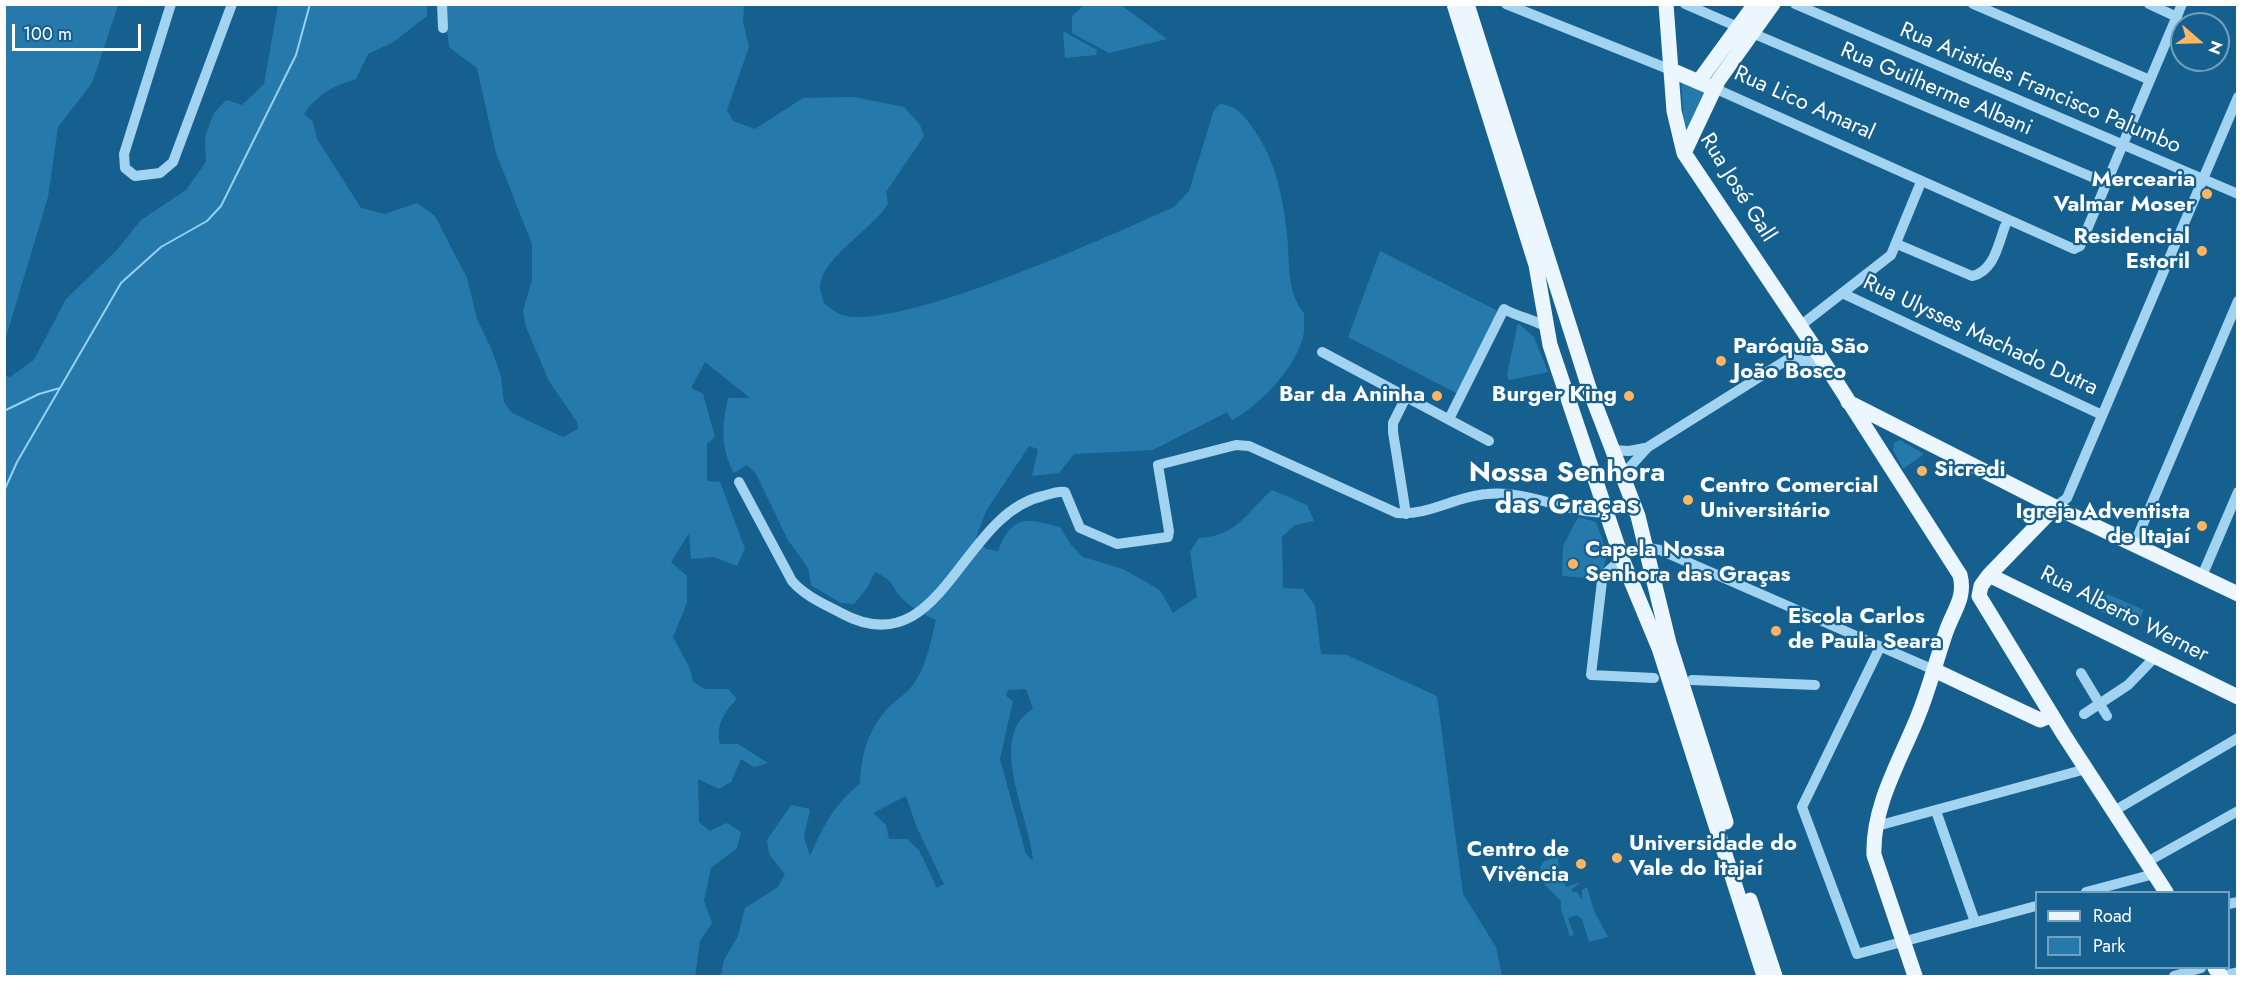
<!DOCTYPE html>
<html>
<head>
<meta charset="utf-8">
<style>
  body { margin:0 }
  #map { position:relative; width:2242px; height:981px; overflow:hidden; background:#16608f; font-family:Jost,sans-serif }
  canvas { display:block }
  .frame { position:absolute; inset:0; border:6px solid #fff; pointer-events:none }
  .legend { position:absolute; left:2035px; top:891px; width:195px; height:78px; box-sizing:border-box; background:#16608f; border:2px solid #73a0bc; margin:0; padding:8px 10px; list-style:none; font-size:18px; color:#fff }
  .legend li { display:flex; align-items:center; gap:12px; height:30px }
  .legend b { width:30px; border:2px solid #73a0bc }
  .north { position:absolute; left:2170px; top:12px; width:60px; height:60px; box-sizing:border-box; background:#16608f; border:2px solid #73a0bc; border-radius:50%; rotate:110deg; font-size:16px; font-weight:700; line-height:24px; text-align:center; color:#fff }
  .north::after { content:''; display:block; margin:auto; width:21px; height:27px; background:#ffb561; clip-path:polygon(50% 0,100% 100%,50% 72%,0 100%) }
  .scale { position:absolute; left:12px; top:24px; width:129px; height:27px; box-sizing:border-box; border:3px solid #fff; border-top:0; padding-left:8px; font-size:18px; line-height:21px; white-space:nowrap; color:#fff; -webkit-text-stroke:4px #16608f; paint-order:stroke }
</style>
</head>
<body>
<div id="map">
<canvas width="2242" height="981"></canvas>
<div class="frame"></div>
<ul class="legend">
<li><b style="height:8px;background:#ebf6ff"></b>Road</li>
<li><b style="height:16px;background:#267aab"></b>Park</li>
</ul>
<div class="north">N</div>
<div class="scale">100 m</div>
</div>
<script>
const ctx = document.querySelector('canvas').getContext('2d');
ctx.lineJoin = 'round';
function fillPath(path, color) {
  ctx.fillStyle = color;
  ctx.fill(path, 'evenodd');
}
function trace(path, color, width, dash) {
  ctx.strokeStyle = color;
  ctx.lineWidth = width;
  ctx.lineCap = dash ? 'butt' : 'round';
  ctx.setLineDash(dash || []);
  ctx.stroke(path);
}
function write(font, color, halo, rows, align = 'center') {
  ctx.font = font + ' Jost,sans-serif';
  ctx.lineWidth = 4.5;
  ctx.setLineDash([]);
  ctx.textBaseline = 'middle';
  ctx.strokeStyle = halo;
  ctx.fillStyle = color;
  for (const [text, x, y, turn = 0] of rows) {
    ctx.save();
    ctx.translate(x, y);
    ctx.rotate((+turn || 0) * Math.PI / 180);
    ctx.textAlign = isNaN(turn) ? turn : align;
    if (halo) ctx.strokeText(text, 0, 0);
    ctx.fillText(text, 0, 0);
    ctx.restore();
  }
}
fillPath(new Path2D(`
  M5 4 118 5 92 83 58 127 48 197 5 340Z
  M278 5H427V16L392 43 368 54 356 79C334 86 317 94 304 114L313 122 317 139 361 208 385 214 417 203 435 216 467 278 477 319 491 348 501 376 504 402 512 413 563 437 578 429 577 422 549 381 526 327 523 311 532 280V244L496 153 477 68 449 47 444 5H744L743 22 749 47 727 110 733 121 755 129 803 98 853 97 904 107 920 125 924 136 886 192 888 204C872 229 825 256 820 284 819 289 823 297 824 303 829 307 836 313 842 315 900 332 1113 234 1174 207L1189 191 1214 110 1220 104C1235 105 1244 115 1252 127 1275 158 1283 196 1287 235 1290 262 1286 292 1304 313 1304 322 1305 333 1302 341 1292 371 1259 406 1232 420L1227 412 1153 450 1074 454 1059 473 1032 476 1038 449 1029 446 986 511 976 538 986 549 998 551C1012 514 1027 518 1060 527L1071 545 1083 557 1123 569 1160 590 1173 613 1197 597 1190 552 1199 538C1237 536 1245 514 1272 490L1307 505 1314 521 1295 525 1282 537 1283 588 1303 589 1315 606 1321 654 1347 655 1437 696 1463 894 1496 947 1502 976H721L724 960 738 936 745 908 778 887 785 874 769 854 767 840 791 805 810 809 804 837 810 856C823 827 834 804 860 784 861 755 868 730 888 708 897 699 909 692 915 682 927 664 931 640 936 620 924 615 908 606 899 595 888 580 893 581 875 572L867 588 854 604 841 603 811 585 808 568 788 540 756 474 747 465 734 473C720 447 722 426 728 398H750L705 362 691 388 703 394 715 437 707 444V481L720 482 745 549 737 566 714 557 691 559 689 533 671 562 687 576V603L673 637 690 669 693 682 705 689H728L737 699C723 713 716 725 720 744H738L768 763 754 767 741 759 731 782 719 789 698 779 699 822 710 831 727 823 741 832 737 848 711 868 704 901 712 923 700 941 695 976H5L4 376 10 377 34 360 66 299 116 251 141 220 186 190 206 162 205 136 214 113 226 100 242 105 264 84ZM1026 689 1033 709C985 737 1031 819 1033 861L1026 854 1000 759 1013 701 1006 696 1008 690ZM906 796 917 828 944 884 937 888 919 850 907 839H889L886 825 873 813Z
  M1084 5H1121L1167 39 1109 53 1072 33V16Z
  M1063 31 1097 50 1096 55 1065 58Z
  M1681 81 1707 90 1687 134 1684 125Z
  M1380 251 1498 311 1458 394 1348 337Z
  M1518 323 1534 337 1548 372 1509 380 1507 375Z
  M1900 440 1924 454 1903 469 1893 450 1894 443Z
  M1578 517 1596 522 1607 552 1601 579 1562 576 1563 546Z
  M2107 594 2144 610 2137 627 2099 611Z
  M1558 856 1559 867 1553 870 1554 877 1562 878 1566 887 1581 882 1571 890 1574 893 1576 891 1582 900V890L1587 887 1594 911 1608 937 1589 942 1582 919 1577 915 1568 918 1574 935 1570 936 1561 909V901L1544 884 1540 868 1543 862Z`), '#267aab');
trace(new Path2D(`
  M4 411 39 394 60 388
  M4 491 17 462 121 283 161 247 207 221 221 206 296 55 310 4`), '#95d1f2', 2);
trace(new Path2D(`
  M171 4 124 154 125 168 135 176 160 173 173 162 232 4
  M442 4 443 28
  M1506 4 1671 70
  M1685 4 1738 27
  M1795 4 2238 194
  M1973 4 2150 80
  M2149 4 2177 17
  M1752 33 2106 183
  M1714 88 2074 249 2080 246 2182 4
  M1897 244 1972 276C1994 271 1998 245 2005 226
  M1842 293 2102 415
  M1800 326 1891 255 1921 182
  M1322 352 1489 441
  M1788 361H1813L1825 367
  M1406 397 1393 423V432L1406 514
  M1449 419 1504 309C1518 317 1533 319 1546 327
  M1613 450 1629 451 1645 448
  M1626 478 1628 469 1648 447 1812 344
  M739 482 792 581C805 596 824 604 841 613 942 668 960 514 1043 496 1050 494 1058 491 1065 492L1080 528 1117 544 1168 537 1169 531 1158 465 1236 445 1249 446 1397 513C1428 516 1456 496 1487 494 1528 490 1566 513 1607 513
  M2055 507 2067 498 2238 97
  M2134 545 2238 301
  M1648 548 1660 550 1934 670
  M1622 559 1606 573 1602 581 1591 675 1654 678
  M2202 576 2238 492
  M1880 647 1802 807 1857 954 2036 906
  M2081 673 2107 716
  M1692 680 1815 685
  M2084 714 2128 685 2156 656
  M1936 811 1975 922
  M2114 811 2238 738
  M1877 826 2086 769
  M2147 862 2238 811
  M2086 892 2154 874
  M2228 904 2238 902
  M2174 976 2201 968
  M2221 976 2238 972`), '#a2d3f0', 10);
trace(new Path2D(`
  M1454 4 1536 265 1550 345 1622 559 1659 648 1764 976
  M1467 4 1590 391 1638 516 1669 643 1726 822
  M1666 4 1674 111 1684 153 1812 344 1960 575C1966 598 1953 611 1946 632 1937 658 1930 685 1920 711 1903 756 1872 804 1874 855L1915 976
  M1671 70 1708 86
  M1699 81 1755 4
  M1684 153 1718 81 1773 4
  M1848 402 2055 507 2238 594
  M2055 507 1989 575 1981 586 1979 596 2064 735 2166 892
  M1989 575 2238 697
  M1934 670 2040 720 2052 715
  M1750 900 1775 976
  M2215 968 2221 976`), '#ebf6ff', 15);
for (const [x, y, r, color] of [
  [2207,194,6,"#ffb561"],
  [2202,251,6,"#ffb561"],
  [1721,361,6,"#ffb561"],
  [1437,396,6,"#ffb561"],
  [1629,396,6,"#ffb561"],
  [1922,471,6,"#ffb561"],
  [1688,500,6,"#ffb561"],
  [2202,526,6,"#ffb561"],
  [1573,564,6,"#ffb561"],
  [1776,631,6,"#ffb561"],
  [1617,858,6,"#ffb561"],
  [1581,864,6,"#ffb561"]
]) {
  const dot = new Path2D();
  dot.arc(x, y, r, 0, 2 * Math.PI);
  ctx.fillStyle = color;
  ctx.fill(dot);
  trace(dot, '#16608f', 2);
}
write('22px', '#fff', '#16608f', [
  ["Rua Aristides Francisco Palumbo",2040,89,23],
  ["Rua Guilherme Albani",1936,90,23],
  ["Rua Lico Amaral",1804,104,24],
  ["Rua José Gall",1737,188,58],
  ["Rua Ulysses Machado Dutra",1980,336,25],
  ["Rua Alberto Werner",2124,615,27]
]);
write('bold 22px', '#fff', '#16608f', [
  ["Mercearia",2195,181],
  ["Valmar Moser",2195,206],
  ["Residencial",2190,238],
  ["Estoril",2190,263],
  ["Paróquia São",1733,348,"left"],
  ["João Bosco",1733,373,"left"],
  ["Bar da Aninha",1425,396],
  ["Burger King",1617,396],
  ["Sicredi",1934,471,"left"],
  ["Centro Comercial",1700,487,"left"],
  ["Universitário",1700,512,"left"],
  ["Igreja Adventista",2190,513],
  ["de Itajaí",2190,538],
  ["Capela Nossa",1585,551,"left"],
  ["Senhora das Graças",1585,576,"left"],
  ["Escola Carlos",1788,618,"left"],
  ["de Paula Seara",1788,643,"left"],
  ["Universidade do",1629,845,"left"],
  ["Vale do Itajaí",1629,870,"left"],
  ["Centro de",1569,851],
  ["Vivência",1569,876]
], 'right');
write('bold 28px', '#fff', '#16608f', [
  ["Nossa Senhora",1567,474],
  ["das Graças",1567,506]
]);
</script>
</body>
</html>
